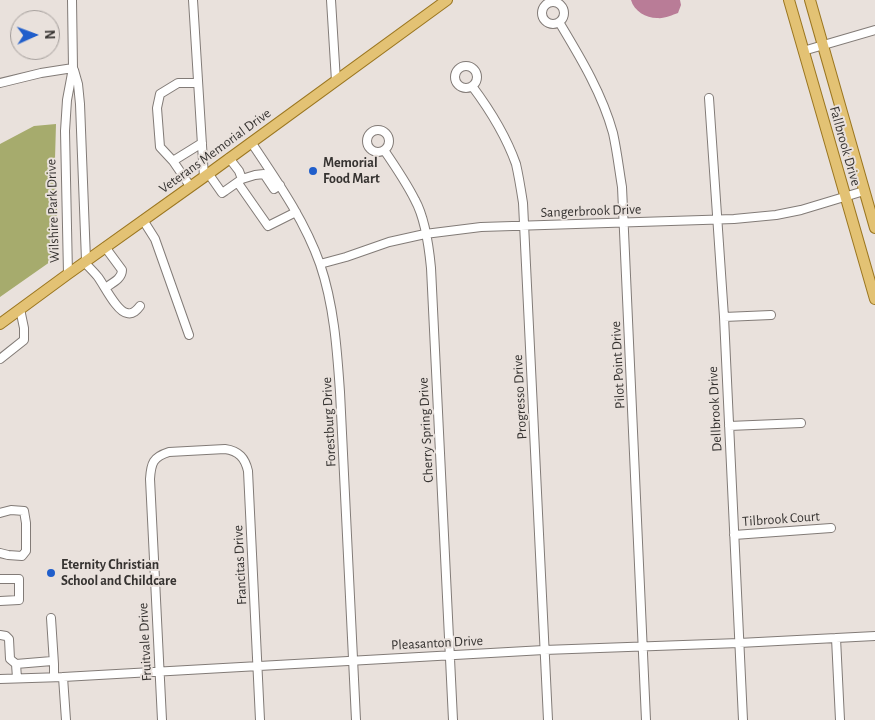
<!DOCTYPE html>
<html>
<head>
<meta charset="utf-8">
<style>
  body { margin:0 }
  #map { position:relative; width:875px; height:720px; overflow:hidden; background:#e9e1dc; font-family:"Alegreya Sans",sans-serif }
  canvas { display:block }
  .north { position:absolute; left:10px; top:10px; width:50px; height:50px; box-sizing:border-box; background:#e9e1dc; border:1px solid #a19b98; border-radius:50%; rotate:88deg; font-size:14px; font-weight:700; line-height:20px; text-align:center; color:#363331 }
  .north::after { content:''; display:block; margin:auto; width:18px; height:22px; background:#205ecb; clip-path:polygon(50% 0,100% 100%,50% 72%,0 100%) }
</style>
</head>
<body>
<div id="map">
<canvas width="875" height="720"></canvas>
<div class="north">N</div>
</div>
<script>
const ctx = document.querySelector('canvas').getContext('2d');
ctx.lineJoin = 'round';
function fillPath(path, color) {
  ctx.fillStyle = color;
  ctx.fill(path, 'evenodd');
}
function trace(path, color, width, dash) {
  ctx.strokeStyle = color;
  ctx.lineWidth = width;
  ctx.lineCap = dash ? 'butt' : 'round';
  ctx.setLineDash(dash || []);
  ctx.stroke(path);
}
function write(font, color, halo, rows, align = 'center') {
  ctx.font = font + ' "Alegreya Sans",sans-serif';
  ctx.lineWidth = 4;
  ctx.setLineDash([]);
  ctx.textBaseline = 'middle';
  ctx.strokeStyle = halo;
  ctx.fillStyle = color;
  for (const [text, x, y, turn = 0] of rows) {
    ctx.save();
    ctx.translate(x, y);
    ctx.rotate((+turn || 0) * Math.PI / 180);
    ctx.textAlign = isNaN(turn) ? turn : align;
    if (halo) ctx.strokeText(text, 0, 0);
    ctx.fillText(text, 0, 0);
    ctx.restore();
  }
}
fillPath(new Path2D(`
  M56 124 55 159 58 243 57 257 0 297V144L34 126Z`), '#a6ab6d');
fillPath(new Path2D(`
  M631 0H680L681 5 678 13C672 15 664 19 657 18 646 18 634 11 631 0Z`), '#b97c97');
const minor = new Path2D(`
  M193 0 204 177
  M331 0 336 81
  M542 13a11 11 0 1 1 22 0a11 11 0 1 1-22 0Z
  M559 22C580 57 602 93 613 133 617 151 619 169 622 187L646 720
  M803 51 875 30
  M455 77a11 11 0 1 1 22 0a11 11 0 1 1-22 0Z
  M74 70 78 84 80 104 86 260
  M0 83 41 73 73 68
  M472 86C490 110 506 136 516 164 519 177 521 190 523 203L548 720
  M709 98 724 317 743 720
  M367 141a11 11 0 1 1 22 0a11 11 0 1 1-22 0Z
  M251 142C277 181 304 219 320 264 334 305 337 349 340 392L356 720
  M384 150C395 166 406 182 415 200 425 218 429 247 431 268L453 720
  M173 161 160 147 157 108 160 94 178 83H198
  M208 173 222 193 225 191 242 179 239 171 229 158
  M242 179 255 175 264 174 274 189 280 185
  M238 183 268 226 296 212
  M190 186 173 161 202 143
  M143 220 155 239 189 335
  M84 262C89 267 94 272 98 277 104 285 117 312 127 313 133 315 137 310 140 306
  M320 264 346 257 389 242 425 234 481 227 734 219 776 215 801 210 864 191
  M68 274 65 131 67 100 73 68 72 0
  M105 288C112 283 122 279 122 270L105 247
  M724 317 771 315
  M0 359 24 340V328L20 309
  M729 426 801 423
  M0 513 11 510 24 511 26 523V551L22 556 8 555 0 553
  M734 535 831 528
  M0 579H19V600L0 601
  M51 618 54 664
  M0 635 6 636 9 639 10 659 16 664 17 678
  M836 638 840 720
  M16 664 52 661 54 664V677
  M63 677 66 720
  M0 679 63 677 544 650 739 643 875 636
  M162 720 150 479C151 463 153 457 169 452L225 449C239 451 245 458 248 471L260 720`);
const major = new Path2D(`
  M789 0 875 299
  M810 0 875 228
  M0 324 68 274 204 177 447 0`);
trace(minor, '#827b77', 10);
trace(major, '#9b7620', 12);
trace(minor, '#fff', 8);
trace(major, '#e3c274', 10);
for (const [x, y, r, color] of [
  [313,171,5,"#205ecb"],
  [51,573,5,"#205ecb"]
]) {
  const dot = new Path2D();
  dot.arc(x, y, r, 0, 2 * Math.PI);
  ctx.fillStyle = color;
  ctx.fill(dot);
  trace(dot, '#e9e1dc', 2);
}
write('14px', '#363331', '#e9e1dc', [
  ["Fallbrook Drive",845,146,74],
  ["Veterans Memorial Drive",215,151,-36],
  ["Wilshire Park Drive",53,211,-92],
  ["Sangerbrook Drive",591,211,-2],
  ["Pilot Point Drive",618,365,-93],
  ["Progresso Drive",520,397,-93],
  ["Dellbrook Drive",715,409,-93],
  ["Forestburg Drive",329,422,-93],
  ["Cherry Spring Drive",426,430,-93],
  ["Tilbrook Court",781,519,-4],
  ["Francitas Drive",240,565,-93],
  ["Fruitvale Drive",145,642,-93],
  ["Pleasanton Drive",437,643,-3]
]);
write('bold 14px', '#363331', '#e9e1dc', [
  ["Memorial",323,163],
  ["Food Mart",323,179],
  ["Eternity Christian",61,565],
  ["School and Childcare",61,581]
], 'left');
</script>
</body>
</html>
